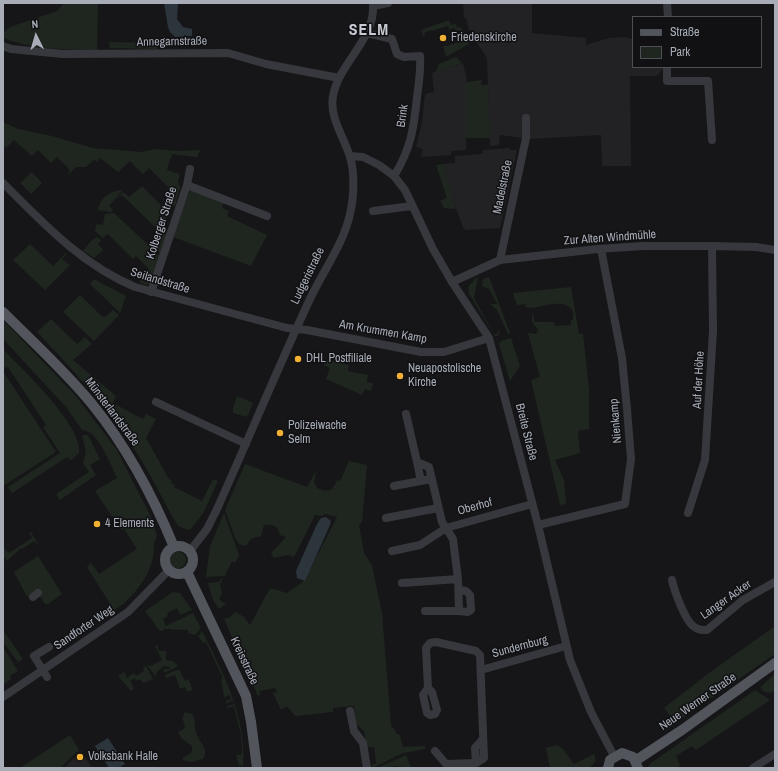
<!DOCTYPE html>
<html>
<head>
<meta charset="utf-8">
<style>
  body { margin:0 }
  #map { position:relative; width:778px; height:771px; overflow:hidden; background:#161618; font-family:"Archivo Narrow",sans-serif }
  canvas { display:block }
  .frame { position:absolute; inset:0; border:4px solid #a8adb8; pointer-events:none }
  .legend { position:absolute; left:632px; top:16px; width:130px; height:52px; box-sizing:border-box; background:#111113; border:1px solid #4d4f55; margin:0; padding:5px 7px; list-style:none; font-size:12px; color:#a8adb8 }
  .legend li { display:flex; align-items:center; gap:8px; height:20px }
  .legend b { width:20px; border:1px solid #4d4f55 }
  .north { position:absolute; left:16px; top:16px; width:40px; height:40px; -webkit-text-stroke:3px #111113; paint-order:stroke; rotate:355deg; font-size:11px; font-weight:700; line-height:16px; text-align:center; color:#a8adb8 }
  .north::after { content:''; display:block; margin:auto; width:14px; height:18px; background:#a8adb8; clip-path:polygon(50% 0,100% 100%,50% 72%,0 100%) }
</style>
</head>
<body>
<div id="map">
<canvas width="778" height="771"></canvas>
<div class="frame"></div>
<ul class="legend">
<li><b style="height:5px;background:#53555c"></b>Straße</li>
<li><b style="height:11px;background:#1e261f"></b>Park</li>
</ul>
<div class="north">N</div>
</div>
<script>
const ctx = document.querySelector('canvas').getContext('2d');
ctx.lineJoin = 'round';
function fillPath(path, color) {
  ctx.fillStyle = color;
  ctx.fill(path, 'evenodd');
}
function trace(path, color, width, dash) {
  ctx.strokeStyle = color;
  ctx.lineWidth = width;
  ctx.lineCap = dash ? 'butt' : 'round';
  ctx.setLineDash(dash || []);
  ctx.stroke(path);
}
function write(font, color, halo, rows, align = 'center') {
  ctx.font = font + ' "Archivo Narrow",sans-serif';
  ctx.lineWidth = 3;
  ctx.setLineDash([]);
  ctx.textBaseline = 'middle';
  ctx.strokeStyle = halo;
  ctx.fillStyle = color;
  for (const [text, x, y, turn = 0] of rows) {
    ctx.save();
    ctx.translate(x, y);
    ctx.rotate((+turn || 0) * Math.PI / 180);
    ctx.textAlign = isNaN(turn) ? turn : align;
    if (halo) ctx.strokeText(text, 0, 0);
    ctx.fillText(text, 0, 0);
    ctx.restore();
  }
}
fillPath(new Path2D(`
  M463 3H532V33L586 38V45L609 38 626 37 633 39V67H664L657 76H630L631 166H602L601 135 530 139 500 135 499 145 490 146 487 58 475 40 472 30H469L466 18H464Z
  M463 63 466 76V150L451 151V155L421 157 423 149 416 147 422 122 425 94 434 92 432 73Z
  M510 148V150H517L500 228 466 230 463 227 451 194 443 164 455 163V156L480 154 483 153V150Z
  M81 751 92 768H64Z`), '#222225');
fillPath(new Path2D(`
  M64 3H98L97 50C66 50 32 49 3 38V33L10 27 57 11Z
  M449 20 451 25 456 24 457 28 461 27 469 44 446 57 443 46H448L453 43V45L457 42 459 43 462 37 460 30 457 31 454 28 449 30 448 26 432 31 431 30 424 33 425 36H423L421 30Z
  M109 42 157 43V49L110 48Z
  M456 57 462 63 436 72 439 64Z
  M482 80 481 85H488L490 138H466V82Z
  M3 122 18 129 52 136 93 148 142 152 155 149 178 151 200 150 197 157 172 154 167 170 180 174 178 182 180 188 175 206 170 205 169 209 164 205 174 193 149 168 143 174 130 161 118 172 100 158 97 162 94 160 86 167H76L69 174 68 173 70 170 57 157 51 163 38 150 32 156 14 140 6 148 3 145Z
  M443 164 456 209 444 208 440 201 447 198 436 165Z
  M32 172 42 183 31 194 20 183Z
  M142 186 168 212 163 227 168 229 160 253 151 245 161 233 122 195 115 200 123 192 129 197Z
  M194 189 224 201 222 208 229 211 227 216 267 235 251 266 173 237 188 196 190 191Z
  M121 190 122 191 109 206 113 210 111 212 98 210C99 199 110 191 121 190Z
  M114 213 159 255 150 284 146 285 139 282 148 273 147 271 149 269 136 256 133 259 108 234 103 238 95 231 96 224 103 225 105 214Z
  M97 237 101 240 98 244 103 250 94 258 83 251 91 241Z
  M30 244 53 266 66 253 67 254 62 259 70 265 45 290 13 260Z
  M489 277 510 333 508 334 496 308H494L491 304H497L489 289 482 286 483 279Z
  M476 278H478L474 298 494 334H497L499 330 500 331 498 336H495L469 294 468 287Z
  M94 279 126 296 120 313 90 284Z
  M571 287 579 334H583L589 389V429L578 431 580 453 555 460 564 480 566 504 560 505 531 380 540 377 528 333 536 334 538 330 532 322V312L535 322H554L555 326 571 325V320H573V311C562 295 539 311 525 307L526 304 517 305 513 293Z
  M80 295 103 317H105L113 310 119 315 94 341 63 312Z
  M51 319 77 344 85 337 92 344 73 360 116 396 113 403 143 419 146 414 156 419 146 438 169 479 172 481 171 483 175 485 174 487 202 501 213 479 218 481 204 512 191 529 187 530 178 526C163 501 150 472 133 447 105 405 72 369 37 332Z
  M3 320 76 396 117 450 151 517 157 536C152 546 155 547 153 557 150 576 131 601 114 610L87 567 91 563 99 574 137 549 124 529 121 530 95 491 117 478C110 464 98 430 82 430L66 407 3 339Z
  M511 338 520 366 510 381 499 344 501 341Z
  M3 349C22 369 84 427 79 453L71 460 67 457 12 493 8 487 60 453 43 427 46 425 8 367 5 368 3 365Z
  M326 360 349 365 348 371 368 375 367 382 373 383 371 391 365 389 362 395 326 379 330 368 324 365Z
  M3 371 56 452 3 486Z
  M237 396 253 403 247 417 233 413V408Z
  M82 435H88L100 459 90 465 96 475 60 500 56 494 89 472 83 463 86 452Z
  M349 461 367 465 362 522 359 525 364 553 372 565 382 613 391 725 398 735H400L403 747 425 746V749L403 753 375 767 370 766 376 763 374 747H367L364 731 356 723 354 706 333 708V712L295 716 287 706 281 710 273 693 277 692 275 688 259 691 260 695 258 696 224 619 228 618 236 612 244 617 250 625 270 588 287 593 304 581 337 517 325 514 321 516 315 515 294 557 288 555 274 558 271 553 286 537 280 535 277 528 272 525H264L261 536 251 539 246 546 239 544 235 538 225 510 245 464 307 487 316 471 314 482 317 488C328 493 333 491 337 480L340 481Z
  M224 513 239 555 235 563 232 561 225 576 206 577 210 546Z
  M29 532H31L39 546 34 541 22 549 21 548 7 561 3 556V548L9 553 32 538Z
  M170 560a8 8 0 1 1 16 0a8 8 0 1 1-16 0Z
  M38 556 62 594 48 604H45L36 591 27 597 14 572Z
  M223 578 220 585 222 594 219 599 226 604 219 609 213 600 208 583 219 582 221 579Z
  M173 592 180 593 192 610 180 615 177 608 167 613 168 616 163 619 166 626 193 613 201 628 195 635 188 633V630L164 629 163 631 159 630 145 611Z
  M775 626V654L664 731 661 729 672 718 664 708 709 673Z
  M3 630 23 659 18 662 3 642Z
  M202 631C223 673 247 717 243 766L239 765 236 755H241L242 751 241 735 234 706 228 708 227 706 234 704 232 700 227 704 226 701 231 699 230 695 224 697 221 679 223 678 206 642 203 643 198 636Z
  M157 645 159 651H166V660L173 661 178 666 165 673 163 669H169L170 667 164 666 156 673V677L147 665 151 666 162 660 155 646Z
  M3 647 18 671 10 676 11 679 3 685Z
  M146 666 153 679 143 683 140 679 136 681 135 678 130 681 134 688 131 691 118 676 124 672 127 678 134 673 136 676 144 671 143 668Z
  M179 669 185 681 191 678 189 681 193 690 187 692 185 687 180 689 175 675 166 678 165 675Z
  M775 674V690L771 693 764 692 760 687Z
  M755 690 770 700 696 750 692 746 676 756 680 765 677 768H647L651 763Z
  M185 712 192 714C196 720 194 725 196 732 198 742 210 748 203 759L191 762 183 760V758L192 752V746L182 739 178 732 184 729 185 725 182 718Z
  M70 735 79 750 60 768H20Z
  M556 745 562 748 574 764 594 754 596 761 589 768H550L546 748Z
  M406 755 411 768 397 766 377 768Z`), '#1e261f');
fillPath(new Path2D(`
  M164 3H178L177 19 183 27 192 29V36L175 37 170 32 168 27Z
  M326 517 331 521 330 525 305 581 297 578 296 571 317 524 321 518Z
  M108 738 125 764 118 768H109L95 746Z`), '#2c353c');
trace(new Path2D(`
  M667 3 668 17
  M373 6 388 3
  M367 33 392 39 397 54 404 57 420 56C421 70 419 83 417 97 414 127 411 149 394 176
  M3 46 11 49 63 54 228 53 266 64 339 78
  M667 67V81H708L712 140
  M350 156 363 157 379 165 394 176 405 190 433 249 452 282 489 338 538 525 570 660 591 712 614 756
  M3 183C43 223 82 265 135 287L287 328 307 330 421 352H444L489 338
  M187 185 267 216
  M373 211 412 206
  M500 260 526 138V118
  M452 282 500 260 598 249 643 246H712L756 247 775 250
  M151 292 187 185 190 169
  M156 402 246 444
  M406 414 417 462 429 467 442 522 453 539 458 579 459 611H425
  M417 462 421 481
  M394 486 431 479
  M688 513 705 460 713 331 712 246
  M386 518 438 508
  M538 525 625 504 631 459 627 409 622 358 601 249
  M190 551 207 529 217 509C248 440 277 370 309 301 322 273 344 243 350 214 354 197 355 173 350 157 344 137 329 117 333 96 339 62 376 40 373 3
  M392 551 420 545 446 528 532 504
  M672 580C674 590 685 620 693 626 697 630 702 630 707 630L743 600 775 582
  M402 583 458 579
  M459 590 466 591 470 595 471 610 468 612 459 611
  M33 597 38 593
  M481 670 566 646
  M47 677 34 656 49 647
  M428 688 432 692 437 710 435 714 430 715 427 713 423 695 428 688 426 648 430 643 436 642 476 651 480 655 484 758 476 763 446 764 435 751
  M3 697 128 612 169 570
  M350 711 354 731 363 743 367 768
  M476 763 475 748 483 739
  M753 768 775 754`), '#37383d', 8);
trace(new Path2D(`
  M3 312C33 342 65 371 92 404 127 447 153 496 174 547
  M165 560a14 14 0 1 1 28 0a14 14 0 1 1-28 0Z
  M187 572 246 696 251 722 257 768
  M635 761 682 730 775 663
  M608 768 610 760 622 753 633 757 638 768`), '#53555c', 10);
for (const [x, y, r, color] of [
  [443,38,4,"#f2b134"],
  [298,359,4,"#f2b134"],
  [400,376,4,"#f2b134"],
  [280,433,4,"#f2b134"],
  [97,524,4,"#f2b134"],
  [80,757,4,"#f2b134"]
]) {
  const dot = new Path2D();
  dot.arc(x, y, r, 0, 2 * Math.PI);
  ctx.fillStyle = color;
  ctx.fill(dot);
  trace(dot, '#111113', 1.5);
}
write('12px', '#a8adb8', '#111113', [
  ["Friedenskirche",451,38],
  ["DHL Postfiliale",306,359],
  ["Neuapostolische",408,369],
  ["Kirche",408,383],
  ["Polizeiwache",288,426],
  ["Selm",288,440],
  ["4 Elements",105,524],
  ["Volksbank Halle",88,757]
], 'left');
write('12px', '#a8adb8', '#111113', [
  ["Annegarnstraße",172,42,-1],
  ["Brink",403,116,-82],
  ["Madelstraße",503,187,-78],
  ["Kolberger Straße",162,223,-72],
  ["Zur Alten Windmühle",610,238,-4],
  ["Ludgeristraße",308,276,-64],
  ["Seilandstraße",160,281,17],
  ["Am Krummen Kamp",383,332,10],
  ["Auf der Höhe",699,380,-87],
  ["Münsterlandstraße",112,412,53],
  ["Nienkamp",616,421,-95],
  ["Breite Straße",526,432,76],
  ["Oberhof",475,507,-15],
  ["Langer Acker",726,600,-35],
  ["Sandforter Weg",84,628,-34],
  ["Sundernburg",520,647,-15],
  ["Kreisstraße",244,661,65],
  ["Neue Werner Straße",698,702,-35]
]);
ctx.letterSpacing = '1px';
write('bold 16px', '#c9ccd4', '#111113', [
  ["SELM",369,31]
]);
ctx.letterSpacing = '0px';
</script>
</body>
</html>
